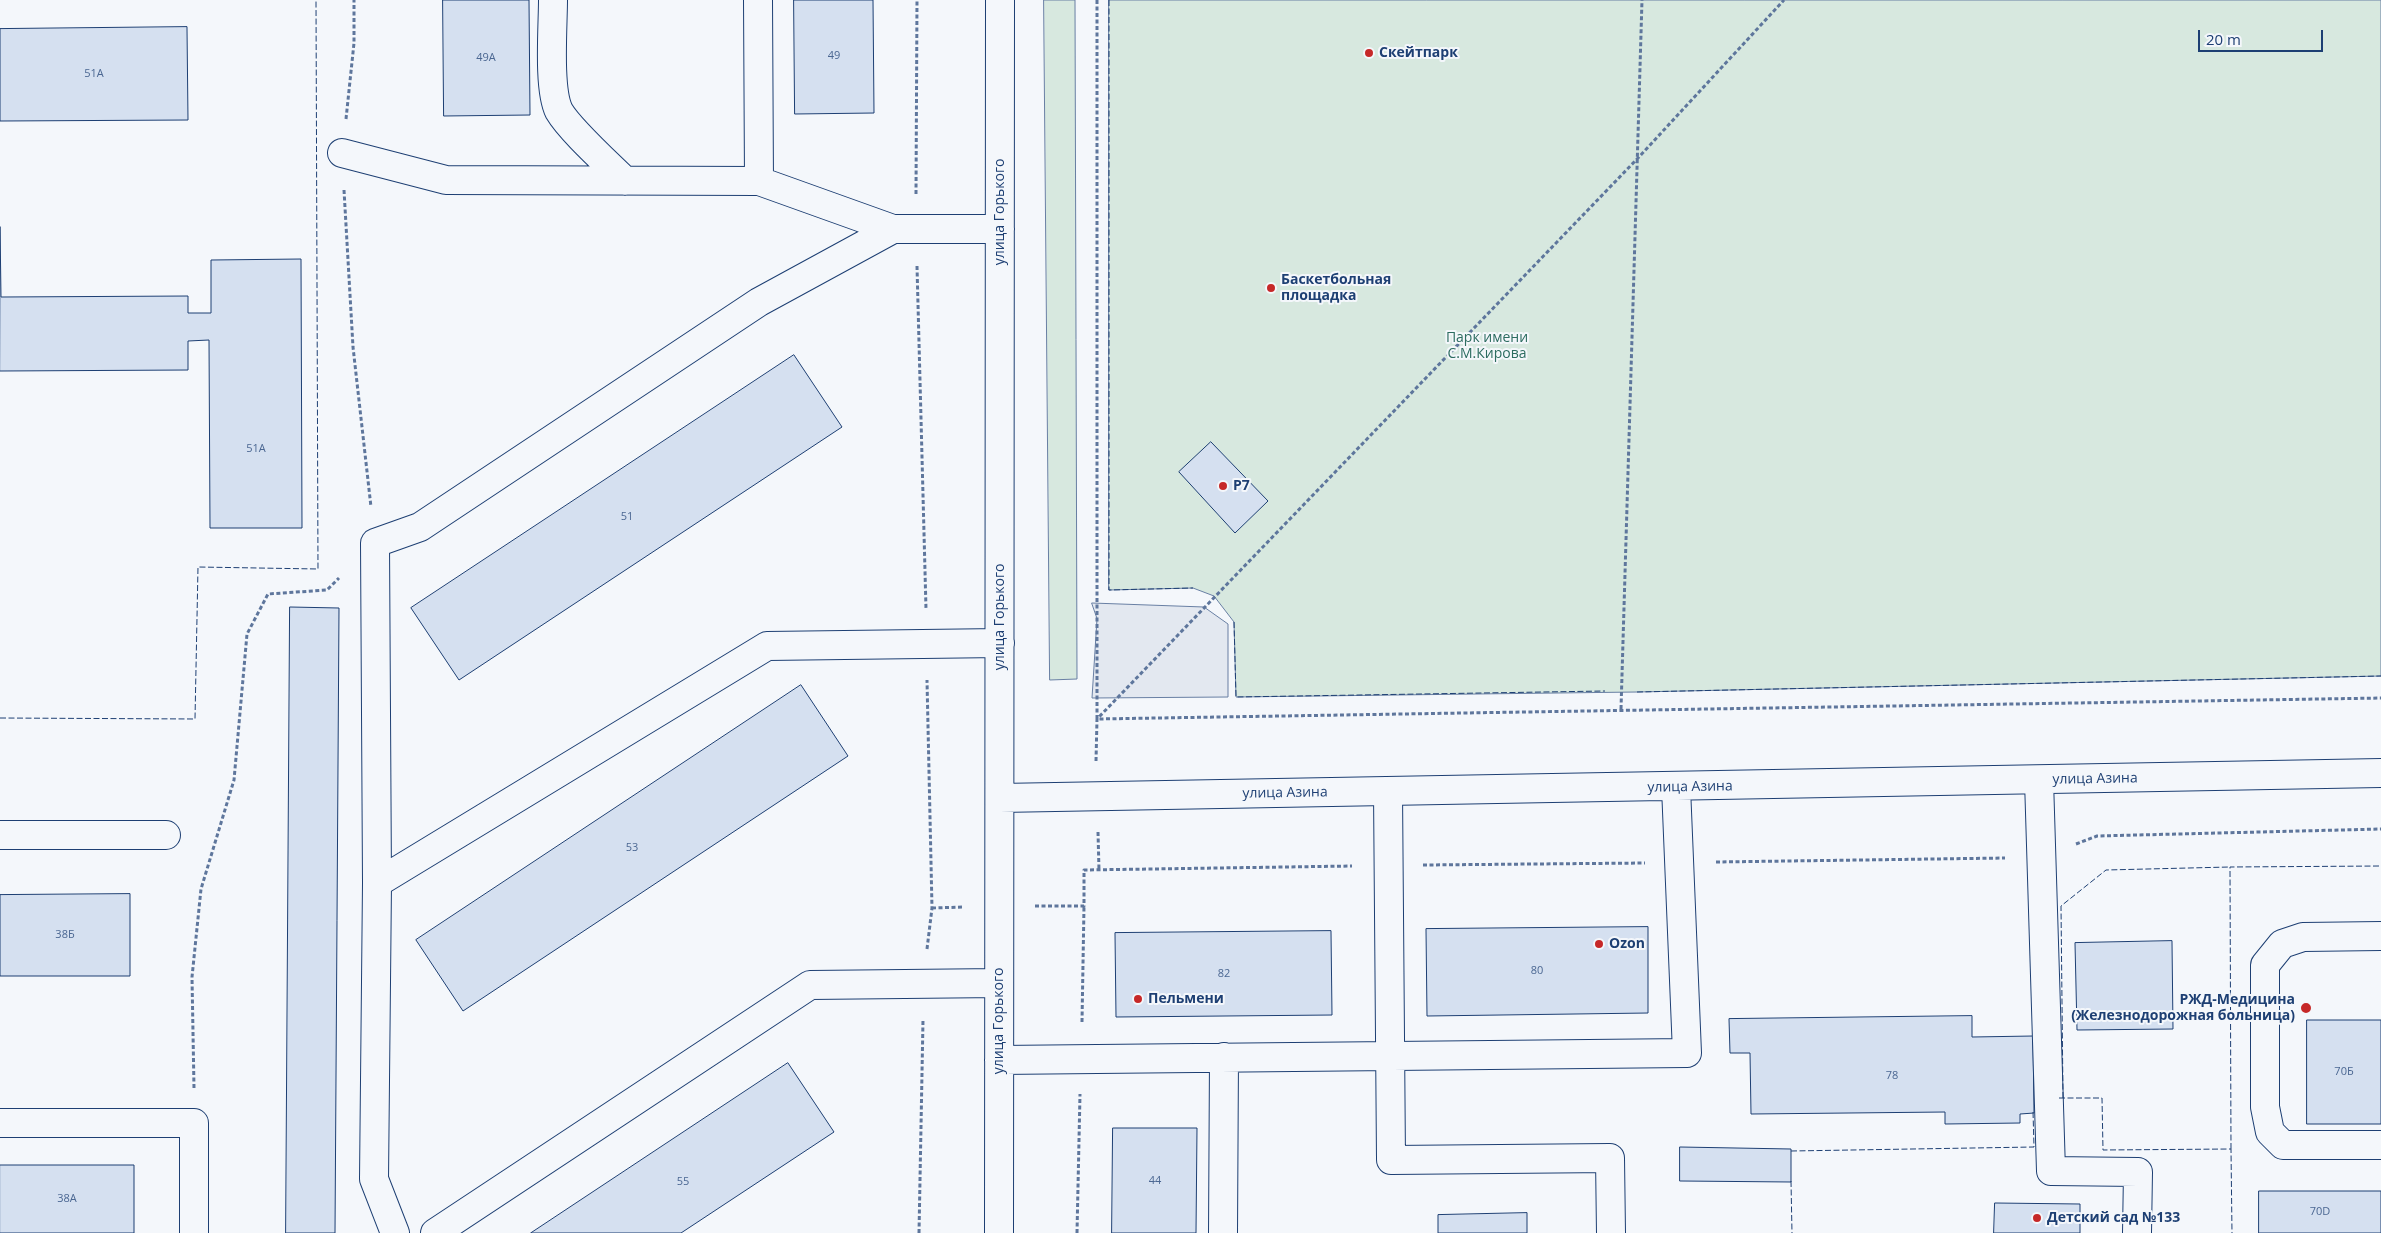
<!DOCTYPE html>
<html>
<head>
<meta charset="utf-8">
<style>
  body { margin:0 }
  #map { position:relative; width:2381px; height:1233px; overflow:hidden; background:#f4f7fb; font-family:"Open Sans",sans-serif }
  canvas { display:block }
  .scale { position:absolute; left:2198px; top:30px; width:125px; height:22px; box-sizing:border-box; border:2px solid #1d3f73; border-top:0; padding-left:6px; font-size:15px; line-height:18px; white-space:nowrap; color:#1d3f73; -webkit-text-stroke:4px #f4f7fb; paint-order:stroke }
</style>
</head>
<body>
<div id="map">
<canvas width="2381" height="1233"></canvas>
<div class="scale">20 m</div>
</div>
<script>
const ctx = document.querySelector('canvas').getContext('2d');
ctx.lineJoin = 'round';
function fillPath(path, color) {
  ctx.fillStyle = color;
  ctx.fill(path, 'evenodd');
}
function trace(path, color, width, dash) {
  ctx.strokeStyle = color;
  ctx.lineWidth = width;
  ctx.lineCap = dash ? 'butt' : 'round';
  ctx.setLineDash(dash || []);
  ctx.stroke(path);
}
function write(font, color, halo, rows, align = 'center') {
  ctx.font = font + ' "Open Sans",sans-serif';
  ctx.lineWidth = 4;
  ctx.setLineDash([]);
  ctx.textBaseline = 'middle';
  ctx.strokeStyle = halo;
  ctx.fillStyle = color;
  for (const [text, x, y, turn = 0] of rows) {
    ctx.save();
    ctx.translate(x, y);
    ctx.rotate((+turn || 0) * Math.PI / 180);
    ctx.textAlign = isNaN(turn) ? turn : align;
    if (halo) ctx.strokeText(text, 0, 0);
    ctx.fillText(text, 0, 0);
    ctx.restore();
  }
}
const green = new Path2D(`
  M1044 0H1075L1077 679 1050 680Z
  M1109 0H2381V676L1637 692 1236 697 1234 622 1214 596 1193 588 1109 590Z`);
fillPath(green, '#d7e8df');
trace(green, '#687fa3', 1);
const parking = new Path2D(`
  M1092 603 1204 607 1228 624V697L1092 698 1097 619Z`);
fillPath(parking, '#e3e8f0');
trace(parking, '#687fa3', 1);
const building = new Path2D(`
  M443 0H529L530 115 444 116Z
  M794 0H873L874 113 795 114Z
  M187 27 188 120 0 121V29Z
  M0 227 1 297 188 296V313H211V260L301 259 302 528H210L209 340 188 341V370L0 371Z
  M794 355 842 427 459 680 411 608Z
  M1211 442 1268 501 1235 533 1179 472Z
  M290 607 339 608 335 1233H286Z
  M801 685 848 756 463 1011 416 940Z
  M130 894V976H0V895Z
  M1648 927V1013L1427 1016 1426 929Z
  M1331 931 1332 1015 1116 1017 1115 933Z
  M2172 941 2173 1029 2077 1030 2075 943Z
  M1972 1016V1037L2033 1036 2034 1113 2020 1114V1123L1945 1124V1112L1751 1114 1750 1053H1730L1729 1019Z
  M2307 1020H2381V1124H2307Z
  M788 1063 834 1132 681 1233H531Z
  M1113 1128H1197L1196 1233H1112Z
  M1680 1147 1791 1149V1182L1680 1181Z
  M0 1165H134V1233H0Z
  M2259 1191H2381V1233H2259Z
  M1995 1203 2080 1204V1233H1994Z
  M1527 1213V1233H1438V1215Z`);
fillPath(building, '#d5e0f0');
trace(building, '#1d3f73', 1);
const minor = new Path2D(`
  M553 0C553 26 548 89 559 111 570 130 608 164 625 181
  M758 0 759 181
  M342 153 446 180 759 181 893 229
  M2039 780 2051 1171 2138 1172 2137 1233
  M1388 791 1391 1160 1610 1158 1611 1233
  M1000 798 2381 773
  M0 835H166
  M377 883 767 646 1000 643
  M2381 936 2303 937 2282 944 2265 965V1107L2270 1132 2283 1145H2381
  M999 1060 1687 1053 1676 787
  M0 1123H194V1233
  M395 1233 374 1179 377 883 375 543 420 527 759 302 893 229H1000
  M435 1233 810 985 999 983
  M999 1233 1000 0
  M1223 1233 1224 1057`);
trace(minor, '#1d3f73', 30);
trace(new Path2D(`
  M1097 0V719L2381 698
  M346 119 354 43V0
  M344 190 353 347 371 507
  M916 194 917 0
  M917 266 926 609
  M1621 709 1642 0
  M1096 761 1097 719 1638 158 1784 0
  M1098 832 1099 870
  M2076 844 2097 836 2381 829
  M1716 862 2005 858
  M1423 865 1645 863
  M1035 906H1084V870L1352 866
  M932 908 964 907
  M927 949 932 908 927 680
  M1082 1022 1084 906
  M194 1088 192 977 201 889 234 780 247 634 268 594 327 590 339 578
  M919 1233 923 1020
  M1077 1233 1080 1094`), '#5e769c', 3, [4, 2.5]);
trace(minor, '#f4f7fb', 28);
trace(new Path2D(`
  M1109 0V590L1193 588
  M1234 622 1236 697 1605 691
  M1637 692 2381 676
  M0 718 195 719 198 567 318 569 316 0
  M2059 1098H2102L2103 1150 2231 1149 2232 1233
  M2063 1098 2061 906 2106 870 2230 867
  M2231 1149 2230 867 2381 866
  M1791 1151 2034 1147 2033 1111
  M1791 1181 1792 1233`), '#1d3f73', 1, [6, 2.5]);
for (const [x, y, r, color] of [
  [1369,53,5,"#c62828"],
  [1271,288,5,"#c62828"],
  [1223,486,5,"#c62828"],
  [1599,944,5,"#c62828"],
  [1138,999,5,"#c62828"],
  [2306,1008,6,"#c62828"],
  [2037,1218,5,"#c62828"]
]) {
  const dot = new Path2D();
  dot.arc(x, y, r, 0, 2 * Math.PI);
  ctx.fillStyle = color;
  ctx.fill(dot);
  trace(dot, '#f4f7fb', 2);
}
write('11px', '#4b6792', null, [
  ["49",834,56],
  ["49А",486,58],
  ["51А",94,74],
  ["51А",256,449],
  ["51",627,517],
  ["53",632,848],
  ["38Б",65,935],
  ["80",1537,971],
  ["82",1224,974],
  ["70Б",2344,1072],
  ["78",1892,1076],
  ["44",1155,1181],
  ["55",683,1182],
  ["38А",67,1199],
  ["70D",2320,1212]
]);
write('bold 14px', '#1d3f73', '#f4f7fb', [
  ["Скейтпарк",1379,53],
  ["Баскетбольная",1281,280],
  ["площадка",1281,296],
  ["Р7",1233,486],
  ["Ozon",1609,944],
  ["Пельмени",1148,999],
  ["РЖД-Медицина",2295,1000,"right"],
  ["(Железнодорожная больница)",2295,1016,"right"],
  ["Детский сад №133",2047,1218]
], 'left');
write('14px', '#1d3f73', '#f4f7fb', [
  ["улица Горького",1000,212,-90],
  ["улица Горького",1000,617,-90],
  ["улица Азина",2095,779,-1],
  ["улица Азина",1690,787,-1],
  ["улица Азина",1285,793,-1],
  ["улица Горького",999,1021,-90]
]);
write('14px', '#2c6c60', '#f4f7fb', [
  ["Парк имени",1487,338],
  ["С.М.Кирова",1487,354]
]);
</script>
</body>
</html>
